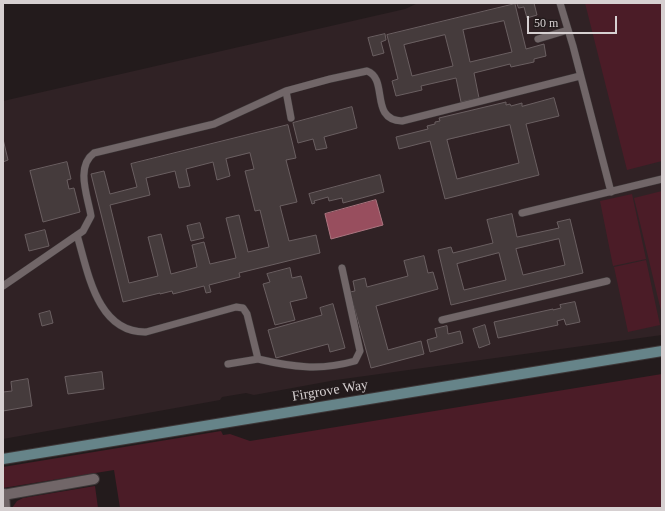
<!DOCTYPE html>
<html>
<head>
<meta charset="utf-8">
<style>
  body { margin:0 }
  #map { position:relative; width:665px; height:511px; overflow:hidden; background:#231b1c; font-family:Georgia,serif }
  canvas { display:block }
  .frame { position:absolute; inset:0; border:4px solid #d6d0d1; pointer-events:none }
  .scale { position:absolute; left:527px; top:16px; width:90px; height:18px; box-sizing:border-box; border:2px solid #d6d0d1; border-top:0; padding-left:5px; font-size:12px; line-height:14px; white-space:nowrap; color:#d6d0d1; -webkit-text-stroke:3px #231b1c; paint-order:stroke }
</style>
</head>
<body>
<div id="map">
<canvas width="665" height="511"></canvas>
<div class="frame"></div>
<div class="scale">50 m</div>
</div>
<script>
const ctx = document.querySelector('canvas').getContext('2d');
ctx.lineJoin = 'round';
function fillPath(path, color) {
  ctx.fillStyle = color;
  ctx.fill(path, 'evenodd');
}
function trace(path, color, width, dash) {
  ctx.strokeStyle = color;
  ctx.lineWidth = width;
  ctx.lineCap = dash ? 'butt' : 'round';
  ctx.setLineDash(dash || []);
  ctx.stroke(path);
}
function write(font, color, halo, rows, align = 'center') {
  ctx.font = font + ' Georgia,serif';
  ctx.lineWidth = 4;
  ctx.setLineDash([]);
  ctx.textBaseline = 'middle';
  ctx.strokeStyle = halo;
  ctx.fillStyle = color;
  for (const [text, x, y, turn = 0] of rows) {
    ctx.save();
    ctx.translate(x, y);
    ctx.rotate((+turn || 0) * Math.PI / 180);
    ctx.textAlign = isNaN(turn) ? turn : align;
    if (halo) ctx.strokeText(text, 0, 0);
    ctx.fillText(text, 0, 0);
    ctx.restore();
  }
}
fillPath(new Path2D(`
  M418 3H662V335L336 380 254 395 246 393 222 397 220 400 3 439V101L405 9Z`), '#302225');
fillPath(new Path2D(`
  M585 3H662V161L627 170Z
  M662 191V315L634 198Z
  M632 194 646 259 613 266 600 201Z
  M646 260 660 325 628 332 614 267Z
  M662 374V508H120L114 470 3 488V467L221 431 223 435 230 434 250 441Z
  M95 486 98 508H12L17 501 23 498Z`), '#4b1c27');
const water = new Path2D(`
  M376 200 383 225 331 239 325 214Z`);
fillPath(water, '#984e5e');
trace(water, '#ab7580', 1);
const building = new Path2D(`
  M517 3H534L537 15 527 18 524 7 519 8Z
  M515 4 526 49 544 44 546 56 534 59V62L511 67 510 64 474 73 479 98 461 102 456 78 421 86 422 90 396 96 392 81 398 79 387 35ZM504 21 512 52 470 62 463 30ZM445 35 453 66 412 76 404 45Z
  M385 34 386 40 381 42 384 53 373 56 368 38Z
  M554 98 559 116 526 124 539 175 445 199 430 141 399 149 396 137 428 129 427 126 435 124V122L440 121 439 118 506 102V105L510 104 511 106 522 103V106ZM510 125 519 163 457 179 447 140Z
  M352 107 357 128 324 137 327 148 316 150 313 139 298 143 293 123Z
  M288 125 296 158 286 160 297 202 280 206 289 241 316 235 320 253 239 273 240 277 209 285 211 292 206 293 204 286 173 294 172 291 160 294V293L123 302 91 174 104 171 110 194 137 187 131 164ZM250 153 254 169 245 171 255 211 260 210 269 247 248 252 239 215 226 218 236 258 210 264 204 242 192 245 197 267 171 274 161 234 148 237 158 276 129 283 110 205 150 195 146 178 175 171 179 188 190 186 186 169 213 162 217 180 230 176 226 159Z
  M3 139 8 160 3 162Z
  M67 162 71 179 67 180 69 189 74 188 80 212 43 222 30 171Z
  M380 175 384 192 343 203 342 198 329 201 328 197 314 201 315 203 312 204 309 194Z
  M512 214 517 237 559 228 557 222 570 219 583 273 451 305 438 250 451 247 453 253 493 243 487 220ZM559 239 565 265 523 275 516 249ZM499 253 506 280 464 290 457 264Z
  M200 223 204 238 191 241 187 226Z
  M45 230 49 246 29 251 25 235Z
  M424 256 428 273 433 272 438 289 376 306 388 350 421 341 424 354 371 368 350 292 355 291 353 281 365 278 367 287 408 276 404 261Z
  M290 268 292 278 301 276 307 298 290 302 295 320 275 325 263 284 270 282 267 274Z
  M575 302 580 322 566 325 564 319 557 321 558 325 498 338 494 322 553 309V310L561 308 560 305Z
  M333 304 345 348 330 352 328 344 276 358 268 330 322 315 320 308Z
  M50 311 53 323 42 326 39 314Z
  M485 325 490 344 479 348 473 329Z
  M447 326 448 334 460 331 463 343 430 352 427 340 437 337 435 329Z
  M102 372 104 389 68 394 65 377Z
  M28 379 32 406 3 411V392L12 391 11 382Z`);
fillPath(building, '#453b3c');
trace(building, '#6a5f61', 1);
const lane = new Path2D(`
  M560 3 573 46 611 192
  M538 39 568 30
  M286 91 330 79 367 71C389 79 369 120 402 121L580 76
  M522 213 662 179
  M77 235C88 272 97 333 146 332L236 307 243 308 247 314 258 359 228 364
  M3 286 83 231 91 216C88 197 75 167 94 153L214 124 286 91 291 118
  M442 320 607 281
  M258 359C292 367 320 371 355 361L360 351 342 268`);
const street = new Path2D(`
  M4 494 5 508
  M3 495 94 479`);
const secondary = new Path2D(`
  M3 459 662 351`);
trace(lane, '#3c3637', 8);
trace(street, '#3c3637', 12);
trace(secondary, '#3c3637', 12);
trace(lane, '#716668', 7);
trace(street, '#716668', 10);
trace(secondary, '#668489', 10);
write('14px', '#d6d0d1', '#231b1c', [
  ["Firgrove Way",330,391,-9]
]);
</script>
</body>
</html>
